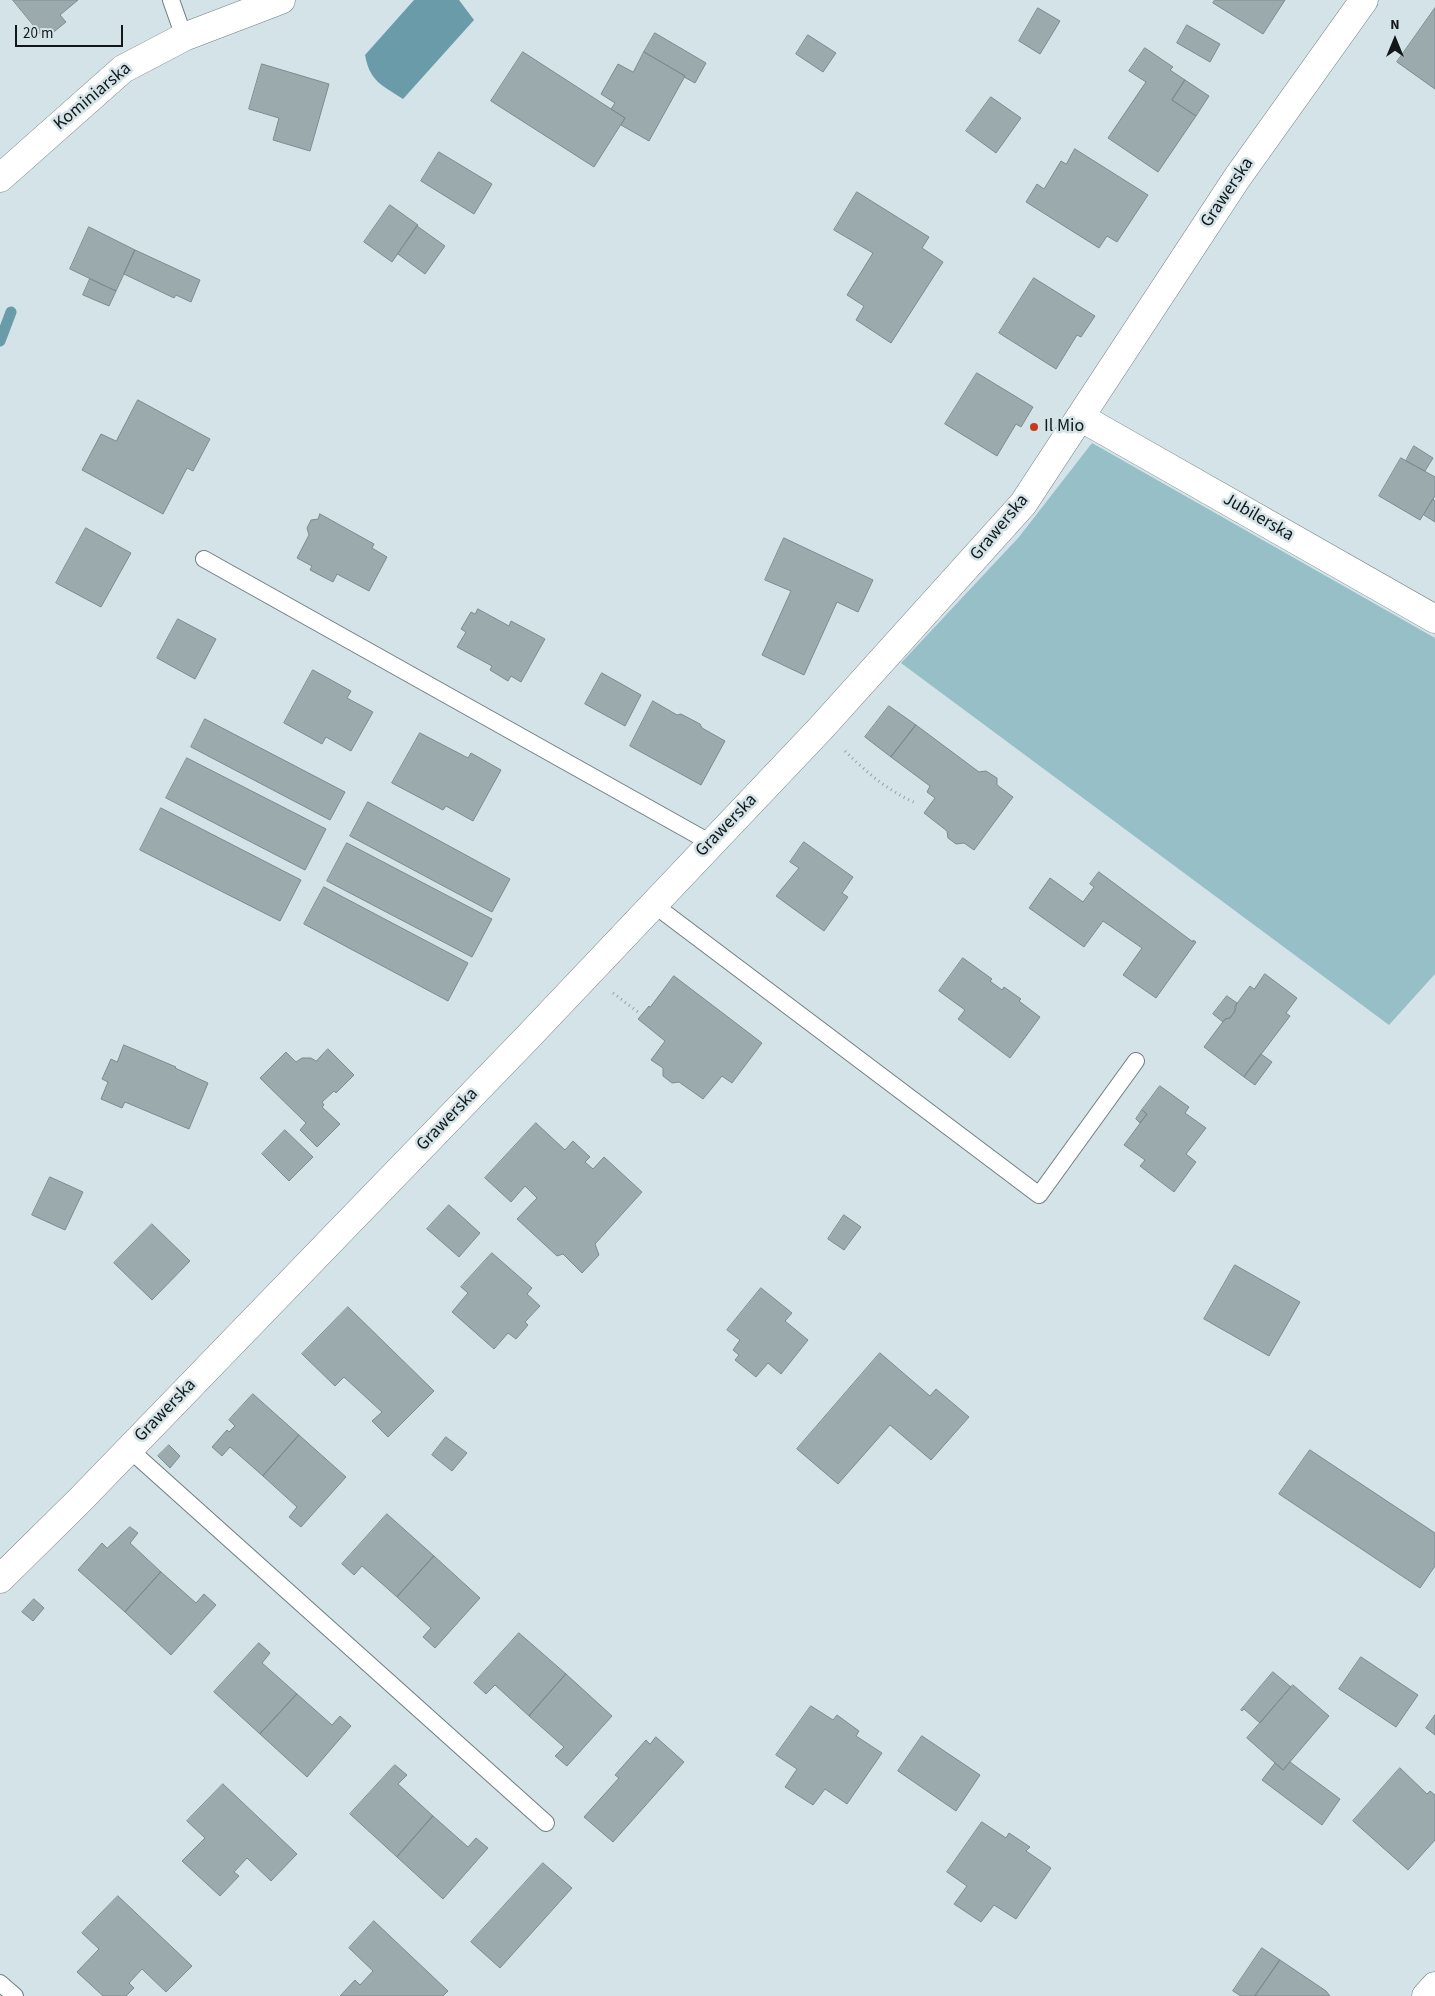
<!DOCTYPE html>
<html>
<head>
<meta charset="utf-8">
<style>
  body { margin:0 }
  #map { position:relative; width:1435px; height:1996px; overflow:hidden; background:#d3e3e7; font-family:"Source Sans 3",sans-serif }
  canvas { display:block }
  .north { position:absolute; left:1370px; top:15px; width:50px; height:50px; -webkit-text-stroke:4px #d3e3e7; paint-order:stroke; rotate:0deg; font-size:14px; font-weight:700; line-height:20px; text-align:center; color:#121819 }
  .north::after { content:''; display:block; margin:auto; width:18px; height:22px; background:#121819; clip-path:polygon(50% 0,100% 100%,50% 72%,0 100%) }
  .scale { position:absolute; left:15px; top:25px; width:108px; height:22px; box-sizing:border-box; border:2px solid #121819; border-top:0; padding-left:6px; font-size:15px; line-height:18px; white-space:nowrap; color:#121819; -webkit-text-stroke:4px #d3e3e7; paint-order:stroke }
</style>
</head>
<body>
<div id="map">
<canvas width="1435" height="1996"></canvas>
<div class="north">N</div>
<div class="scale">20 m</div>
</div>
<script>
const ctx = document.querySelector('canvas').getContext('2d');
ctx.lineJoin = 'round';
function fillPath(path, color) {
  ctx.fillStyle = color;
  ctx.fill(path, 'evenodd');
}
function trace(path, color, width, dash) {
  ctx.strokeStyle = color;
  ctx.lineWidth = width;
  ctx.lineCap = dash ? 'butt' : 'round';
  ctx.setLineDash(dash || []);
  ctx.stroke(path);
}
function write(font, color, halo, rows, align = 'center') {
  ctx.font = font + ' "Source Sans 3",sans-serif';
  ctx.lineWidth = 5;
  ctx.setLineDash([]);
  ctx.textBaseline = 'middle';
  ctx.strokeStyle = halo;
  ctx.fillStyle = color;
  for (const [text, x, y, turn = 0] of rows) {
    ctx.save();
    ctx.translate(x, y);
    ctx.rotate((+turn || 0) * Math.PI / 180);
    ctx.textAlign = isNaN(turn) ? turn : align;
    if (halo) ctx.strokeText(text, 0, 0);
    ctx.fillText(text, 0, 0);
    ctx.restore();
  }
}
fillPath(new Path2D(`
  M1092 443 1435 638V974L1389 1025 901 663 1019 537Z`), '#96bfc8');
fillPath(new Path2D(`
  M414 0H459L474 20 403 99C382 85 370 82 365 55Z`), '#699ca8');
trace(new Path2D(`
  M0 341 11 312`), '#699ca8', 11);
const building = new Path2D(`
  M13 0H78L60 15 66 22 45 39Z
  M1215 0H1285L1263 34 1213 3Z
  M1038 8 1060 21 1040 54 1019 41Z
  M1435 8V89L1397 62Z
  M1187 25 1220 44 1210 62 1177 43Z
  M655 33 706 63 695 83 684 77 685 76 644 52Z
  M808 35 836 53 823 72 796 54Z
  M1145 48 1173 67 1170 70 1185 80 1172 100 1196 116 1158 172 1108 138 1146 82 1129 71Z
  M523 52 625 118 594 167 491 101Z
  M644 52 685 76 649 141 621 125 625 118 611 109 615 103 601 94 618 64 633 72Z
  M262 64 329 84 310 151 273 140 279 118 249 109Z
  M1185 80 1209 96 1196 116 1172 100Z
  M991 97 1021 118 996 153 966 131Z
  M1075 149 1148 195 1117 242 1107 236 1099 248 1026 202 1037 184 1044 189 1061 161 1066 164Z
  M439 152 492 184 474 214 421 181Z
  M857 192 929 237 922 248 943 262 891 343 856 320 864 306 847 295 873 253 834 230Z
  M390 205 418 225 392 262 364 242Z
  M417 226 445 246 425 274 398 254Z
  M89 227 135 250 116 291 70 269Z
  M135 250 200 280 191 302 176 295 174 298 124 274Z
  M1034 278 1095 316 1081 337 1077 335 1056 369 999 333Z
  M90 279 116 291 109 306 83 295Z
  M977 373 1033 407 1021 427 1016 424 997 456 945 424Z
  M138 400 210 439 193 471 187 468 163 514 82 470 101 434 116 441Z
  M1414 446 1433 458 1425 471 1406 461Z
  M1401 458 1435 477V496L1420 520 1379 496Z
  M1433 499 1435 501V522L1424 515Z
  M320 514 374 544 372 548 387 557 369 591 337 574 333 582 310 570 312 566 297 558 309 535 307 528 311 520 318 519Z
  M86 528 131 553 101 607 56 583Z
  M784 538 873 580 858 612 837 602 804 675 762 655 791 591 765 580Z
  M478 609 509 626 511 621 545 639 521 682 511 676 508 681 490 670 492 666 457 647 466 632 461 629 471 612 475 614Z
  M178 619 216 639 195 679 157 658Z
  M313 670 351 691 347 698 373 712 351 751 326 737 322 744 284 723Z
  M602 673 641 695 625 726 585 704Z
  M653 701 677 715 681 714 700 724 702 728 725 741 701 785 630 746Z
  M889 706 916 725 891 757 865 737Z
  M205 719 345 792 330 820 191 747Z
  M916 725 979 772 986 771 997 778V785L1013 797 974 850 964 843 956 844 948 838 947 831 924 813 935 798 927 792 930 786 891 757Z
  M420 733 468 758 471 753 501 770 473 821 446 806 443 810 392 783Z
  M187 758 326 829 305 870 166 798Z
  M368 802 510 879 492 912 350 836Z
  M161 808 301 880 280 921 140 850Z
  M804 842 853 877 842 893 848 897 824 931 776 896 799 868 790 862Z
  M347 843 492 919 472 957 327 881Z
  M1099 872 1193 942V940L1196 942 1156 998 1123 975 1142 948 1103 921 1084 947 1029 908 1050 878 1083 902 1094 887 1090 884Z
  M324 887 468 963 448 1001 304 924Z
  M963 958 992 979 990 981 1002 990 1004 987 1021 999 1019 1001 1040 1017 1010 1058 958 1019 965 1010 939 991Z
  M1265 974 1297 998 1286 1013 1290 1016 1244 1077 1204 1047 1225 1019 1230 1018 1235 1011V1006L1250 986 1254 989Z
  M674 976 762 1043 732 1083 722 1076 703 1099 679 1082 672 1083 663 1076V1068L651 1060 665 1041 638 1019 649 1006 650 1007Z
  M1227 996 1237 1003 1235 1011 1230 1018 1225 1019 1223 1022 1213 1014Z
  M124 1045 176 1067 175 1068 208 1083 189 1129 125 1102 122 1108 101 1099 108 1082 102 1079 111 1059 117 1062Z
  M328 1049 354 1075 336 1093 334 1091 322 1102 324 1105 322 1107 340 1124 317 1147 300 1130 306 1123 260 1078 286 1052 296 1062 302 1058H311L316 1061Z
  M1261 1054 1272 1062 1255 1085 1244 1077Z
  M1160 1086 1189 1107 1185 1113 1206 1128 1186 1154 1196 1162 1174 1192 1140 1166 1145 1160 1124 1145 1147 1114 1142 1110Z
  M1142 1110 1147 1114 1140 1123 1136 1119Z
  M536 1123 565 1150 573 1141 590 1157 585 1162 593 1169 604 1157 642 1192 595 1244 599 1255 582 1273 563 1254 557 1256 517 1219 537 1198 525 1186 511 1202 485 1178Z
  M285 1130 313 1157 289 1181 262 1154Z
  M50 1177 83 1192 65 1230 32 1215Z
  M449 1205 480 1233 459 1257 427 1229Z
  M844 1215 861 1227 844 1250 828 1239Z
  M152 1224 190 1261 152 1300 114 1263Z
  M492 1253 532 1288 527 1294 540 1306 525 1322 528 1325 516 1339 508 1333 494 1349 452 1312 468 1293 461 1287Z
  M1235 1265 1300 1302 1269 1356 1204 1319Z
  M761 1288 792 1313 785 1321 808 1340 781 1374 768 1363 756 1377 735 1360 739 1355 733 1350 740 1340 727 1330Z
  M348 1307 434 1391 388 1437 372 1421 382 1412 344 1377 335 1386 302 1354Z
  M880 1353 930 1396 936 1389 969 1417 931 1460 890 1425 838 1484 797 1449Z
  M253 1394 299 1435 263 1476 230 1447 222 1456 212 1447 227 1430 229 1432 235 1426 229 1420Z
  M299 1435 346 1477 301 1527 289 1517 297 1507 263 1476Z
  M446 1437 467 1453 452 1471 432 1455Z
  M169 1445 180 1456 170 1468 158 1456Z
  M1310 1450 1435 1533V1566L1420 1588 1279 1494Z
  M387 1514 434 1556 397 1597 362 1566 354 1575 342 1564Z
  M130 1527 138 1533 130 1543 161 1572 125 1612 78 1570 102 1543 107 1548Z
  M434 1556 480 1598 435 1648 423 1637 431 1628 397 1597Z
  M161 1572 196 1603 204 1594 216 1605 171 1655 125 1612Z
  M34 1599 44 1608 33 1621 22 1612Z
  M519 1633 566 1674 529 1716 495 1685 486 1694 474 1683Z
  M259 1643 270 1653 262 1663 297 1694 260 1734 214 1692Z
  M1361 1657 1418 1695 1396 1727 1339 1689Z
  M1273 1672 1291 1687 1260 1723 1244 1709 1242 1711 1241 1710Z
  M566 1674 612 1716 567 1766 555 1756 564 1747 529 1716Z
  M1293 1685 1329 1716 1283 1770 1247 1738Z
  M297 1694 332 1725 340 1716 351 1726 307 1777 260 1734Z
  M811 1706 833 1720 837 1715 859 1731 856 1736 882 1753 847 1804 825 1789 813 1805 785 1787 797 1769 776 1755Z
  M1435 1715V1735L1426 1728Z
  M922 1736 980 1775 956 1811 898 1771Z
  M656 1737 684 1762 613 1842 584 1817 619 1778 615 1775 646 1740 650 1744Z
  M1290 1762 1340 1799 1322 1825 1262 1780 1275 1763 1283 1770Z
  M395 1765 407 1775 398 1784 433 1816 397 1857 350 1814Z
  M1400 1768 1427 1794 1430 1791 1435 1795V1840L1408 1870 1353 1821Z
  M223 1784 297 1854 271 1881 247 1858 234 1872 239 1876 220 1896 182 1861 205 1838 187 1821Z
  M433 1816 468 1847 476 1838 488 1848 443 1899 397 1857Z
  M982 1822 1006 1838 1009 1833 1030 1847 1026 1851 1051 1868 1016 1919 994 1905 981 1922 954 1904 967 1886 947 1872Z
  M543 1863 572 1888 500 1968 471 1942Z
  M118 1896 192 1966 166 1992 142 1969 129 1983 134 1988 126 1996H103L77 1972 99 1949 82 1933Z
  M374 1921 448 1991 443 1996H340L355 1980 360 1985 373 1971 349 1948Z
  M1262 1948 1280 1960 1255 1996H1241L1233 1991Z
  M1280 1960 1326 1991 1330 1996H1255Z`);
fillPath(building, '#9aaaad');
trace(building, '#7c8b8f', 1);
const service = new Path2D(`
  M171 0 184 37
  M204 559 711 843
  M653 904 1039 1195 1136 1061
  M129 1449 546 1823
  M0 1983 15 1996`);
const minor = new Path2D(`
  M1080 417 1435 619
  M0 1579 81 1499 528 1037 821 728 1023 504 1237 178 1364 0
  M1426 1996 1435 1986`);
const tertiary = new Path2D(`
  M0 178 123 69 184 37 281 0`);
trace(service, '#6f7e82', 18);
trace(minor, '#6f7e82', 29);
trace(tertiary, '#6f7e82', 29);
trace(new Path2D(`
  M845 751C866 772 888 791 916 803
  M613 993 638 1012`), '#95a2a5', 3, [1, 4]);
trace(service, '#fff', 16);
trace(minor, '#fff', 28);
trace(tertiary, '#fff', 28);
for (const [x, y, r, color] of [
  [1034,427,5,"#c63b1c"]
]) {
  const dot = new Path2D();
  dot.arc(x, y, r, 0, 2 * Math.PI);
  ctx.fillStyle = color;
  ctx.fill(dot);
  trace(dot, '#d3e3e7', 2);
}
write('18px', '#121819', '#d3e3e7', [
  ["Kominiarska",93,97,-40],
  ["Grawerska",1228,193,-56],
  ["Jubilerska",1258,518,30],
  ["Grawerska",1000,528,-50],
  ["Grawerska",727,826,-46],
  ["Grawerska",448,1120,-46],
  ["Grawerska",166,1411,-46]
]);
write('18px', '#121819', '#d3e3e7', [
  ["Il Mio",1044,427]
], 'left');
</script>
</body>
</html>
